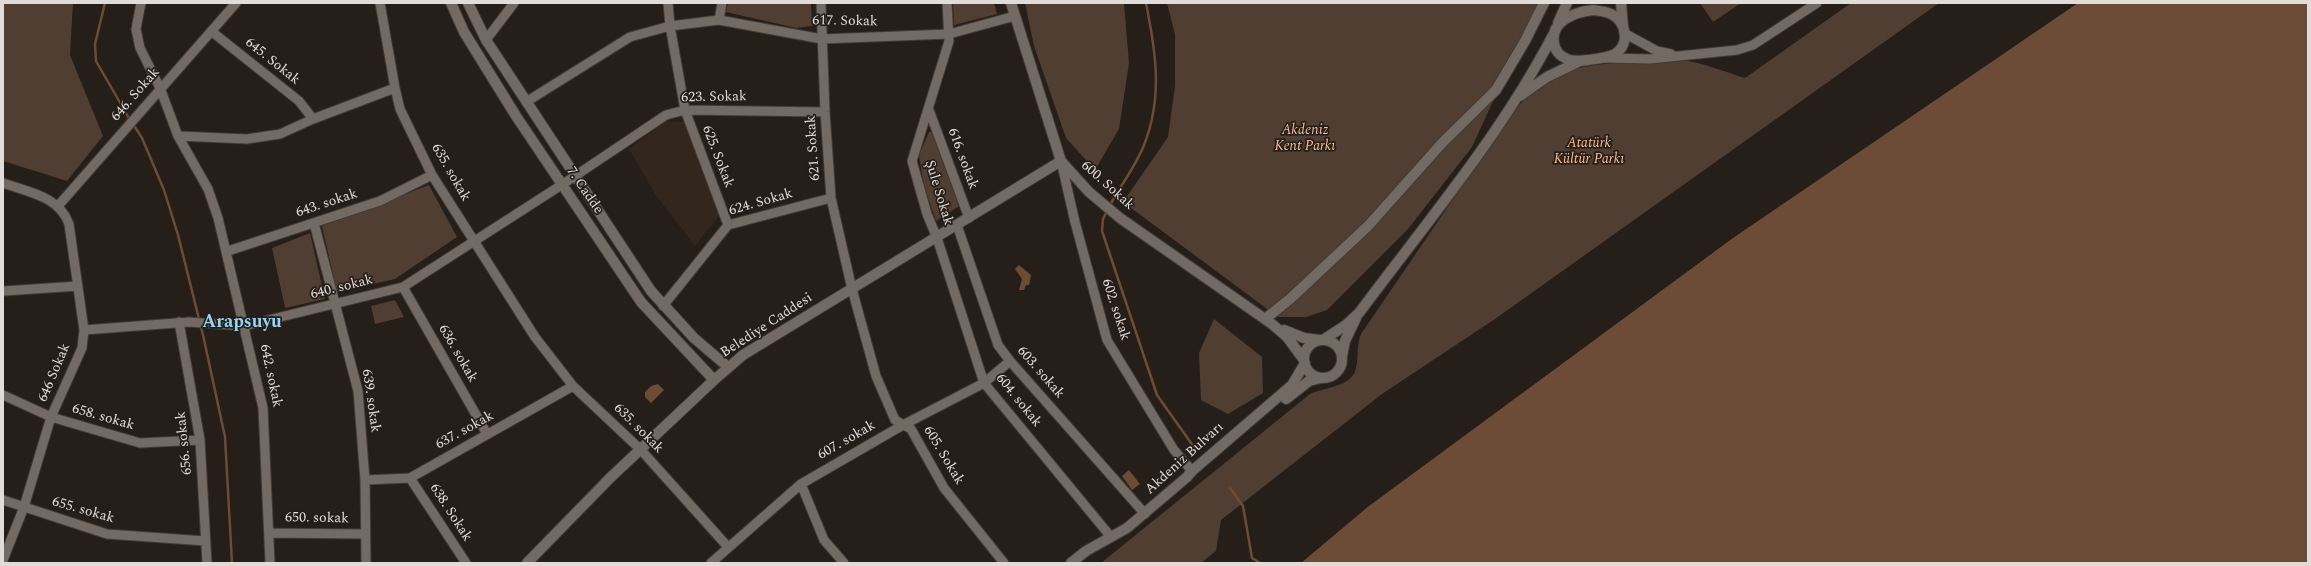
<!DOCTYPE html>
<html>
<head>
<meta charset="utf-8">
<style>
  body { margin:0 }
  #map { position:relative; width:2311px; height:566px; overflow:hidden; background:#251e19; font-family:Spectral,serif }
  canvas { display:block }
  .frame { position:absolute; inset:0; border:4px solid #e1dcd8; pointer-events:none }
</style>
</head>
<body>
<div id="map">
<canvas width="2311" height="566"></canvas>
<div class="frame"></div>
</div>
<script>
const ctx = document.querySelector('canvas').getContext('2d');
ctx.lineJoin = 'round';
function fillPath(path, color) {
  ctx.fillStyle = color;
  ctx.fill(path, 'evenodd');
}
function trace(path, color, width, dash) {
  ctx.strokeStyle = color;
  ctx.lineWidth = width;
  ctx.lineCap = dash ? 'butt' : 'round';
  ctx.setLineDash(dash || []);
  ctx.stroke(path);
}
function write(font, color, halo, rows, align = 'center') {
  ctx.font = font + ' Spectral,serif';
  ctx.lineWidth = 3.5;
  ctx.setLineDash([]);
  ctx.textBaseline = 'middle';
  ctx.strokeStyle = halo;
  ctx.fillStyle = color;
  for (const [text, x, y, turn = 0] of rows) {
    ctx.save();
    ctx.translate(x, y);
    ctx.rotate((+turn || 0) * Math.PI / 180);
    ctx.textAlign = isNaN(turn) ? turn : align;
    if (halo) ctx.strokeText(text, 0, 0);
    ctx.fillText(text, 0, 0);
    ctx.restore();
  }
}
fillPath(new Path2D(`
  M666 121 684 122 719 216 695 246 655 194 629 149Z`), '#32261d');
fillPath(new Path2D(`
  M3 3H73L70 55 103 136 67 181 3 161Z
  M728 3H811L812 26 796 28 726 12Z
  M953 3H994L997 14 954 25Z
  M1025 3H1124L1129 63 1119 129 1095 170 1066 138 1034 46Z
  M1167 3H1538L1472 147 1408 229 1327 310 1306 317H1278L1123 202 1168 137 1175 86V35Z
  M1700 3H1741L1713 22Z
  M1851 3H1939L1495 319 1382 394 1221 520 1216 551 1201 563H1101L1310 394C1324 387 1353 387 1356 368 1359 356 1356 347 1361 334L1507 120C1546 70 1576 64 1637 62 1652 62 1669 59 1683 60 1704 63 1725 72 1745 78Z
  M929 132H933L961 205 936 221 924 186 919 155Z
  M429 185 457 237 395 279 337 292 322 226Z
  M310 233 325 299 285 308 272 248Z
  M395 300 404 317 375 324 371 306Z
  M1214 319 1262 357 1263 393 1228 414 1201 400 1199 353Z`), '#513e32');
fillPath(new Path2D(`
  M2078 3H2308V563H1301L1369 506 1733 238Z
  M1019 265 1031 275 1029 285H1026L1024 290H1019L1022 279 1015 269Z
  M658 384 664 390 651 403 645 397V392L651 386Z
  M1129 470 1140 484 1132 490 1122 476Z`), '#6c4c36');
trace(new Path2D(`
  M105 3 95 44 96 61 130 120
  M133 124 142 138 164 190 178 235 203 335 225 437 232 563
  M1109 207C1120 186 1136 166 1144 145 1163 97 1156 53 1146 3
  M1107 211 1103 219 1102 231 1157 395 1196 450
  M1230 488 1243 506 1252 558 1260 563`), '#6c4c36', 2.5);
const street = new Path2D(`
  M141 3 136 29 140 48 160 88 178 136 247 139 280 134 313 119 395 88 400 109 432 175 535 337 573 386 641 450 728 547
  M380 3 395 88
  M668 3 670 26 685 110 728 225
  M821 3 825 112 831 198 852 289 876 376 895 420 911 429 944 488 1004 563
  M947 3 949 41 912 161 927 214 937 238 984 383 1111 537
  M719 20 722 3
  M211 31 299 101 313 119
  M1624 33 1657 51 1671 54
  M486 40 514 3
  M1605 58 1650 59 1737 50 1753 45 1817 3
  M526 102 630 37 670 26 719 20 822 39 949 34 1015 16
  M929 110 969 218
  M178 136 208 189 218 218 263 408 270 563
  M1061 161 1075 222 1107 340 1174 450 1192 471
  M3 183C28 192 59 196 69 224L84 330 82 348 51 417 24 507 3 560
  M58 206 236 3
  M314 223 358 391 365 480 366 563
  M957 225 998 345 1010 361 1145 514
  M228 251 380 201 432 175
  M403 287 487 434
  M4 291 78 286
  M663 306 728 225 831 198
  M179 322 200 440 207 563
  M84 330 189 322 244 326 403 287 563 184 666 115 685 110 825 112
  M3 395 51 417 140 443 200 440
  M410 478 466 563
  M365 480 410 478 573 386
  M801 484 824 540 844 563
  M3 500 107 534 205 541
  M269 533 365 534
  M711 563 801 484 903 425 984 383 1010 361`);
const secondary = new Path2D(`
  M451 3 464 32 516 116 641 302 714 380
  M468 3 486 40 651 291 694 338 728 367
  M1011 3 1061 161 1089 192 1120 218 1272 324 1287 337 1304 360
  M1621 3 1623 26
  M1593 10C1599 11 1605 11 1611 14 1626 21 1631 44 1615 54 1607 58 1597 59 1588 60 1581 61 1574 62 1567 59 1560 56 1555 51 1554 43 1550 21 1575 12 1593 10Z
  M1558 23 1567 3
  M1520 96 1547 77 1578 62
  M1265 319 1290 299 1368 226 1443 142 1496 90 1525 41 1544 3
  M1284 330 1304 338 1320 340
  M1304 359a19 19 0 1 1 38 0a19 19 0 1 1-38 0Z
  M1323 340 1346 325 1359 313C1426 223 1501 135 1553 35
  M1342 356 1345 341 1356 318
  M1286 399 1309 381 1321 378
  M527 563 610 478 714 380 743 355 1061 161
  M1071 563 1086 551 1127 528 1187 477 1192 471 1292 385 1305 363`);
trace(street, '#413b37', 11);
trace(secondary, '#413b37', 12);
trace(street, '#736a64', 9);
trace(secondary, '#736a64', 10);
write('14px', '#e1dcd8', '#251e19', [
  ["617. Sokak",845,22,1],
  ["645. Sokak",272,62,39],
  ["646. Sokak",136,95,-49],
  ["623. Sokak",714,98,-1],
  ["621. Sokak",814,148,-94],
  ["625. Sokak",717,157,69],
  ["616. sokak",962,159,70],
  ["635. sokak",450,173,60],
  ["600. Sokak",1107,186,42],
  ["7. Cadde",584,191,56],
  ["Şule Sokak",938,193,73],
  ["624. Sokak",761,203,-16],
  ["643. sokak",327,204,-18],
  ["640. sokak",342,288,-14],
  ["602. sokak",1115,310,72],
  ["Belediye Caddesi",767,326,-33],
  ["636. sokak",457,354,60],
  ["646 Sokak",55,373,-67],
  ["603. sokak",1040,373,49],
  ["642. sokak",270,376,78],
  ["639. sokak",370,401,82],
  ["604. sokak",1018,401,51],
  ["658. sokak",103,418,16],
  ["635. sokak",638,429,45],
  ["637. sokak",465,431,-29],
  ["607. sokak",847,441,-30],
  ["656. sokak",185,443,-96],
  ["605. Sokak",943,456,59],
  ["Akdeniz Bulvarı",1185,459,-42],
  ["655. sokak",83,511,16],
  ["638. Sokak",450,513,57],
  ["650. sokak",317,519,1]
]);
write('italic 14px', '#f7bd95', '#251e19', [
  ["Akdeniz",1305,131],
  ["Kent Parkı",1305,147],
  ["Atatürk",1589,144],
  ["Kültür Parkı",1589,160]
]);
write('bold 18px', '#95d4f6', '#251e19', [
  ["Arapsuyu",242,323]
]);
</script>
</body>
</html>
